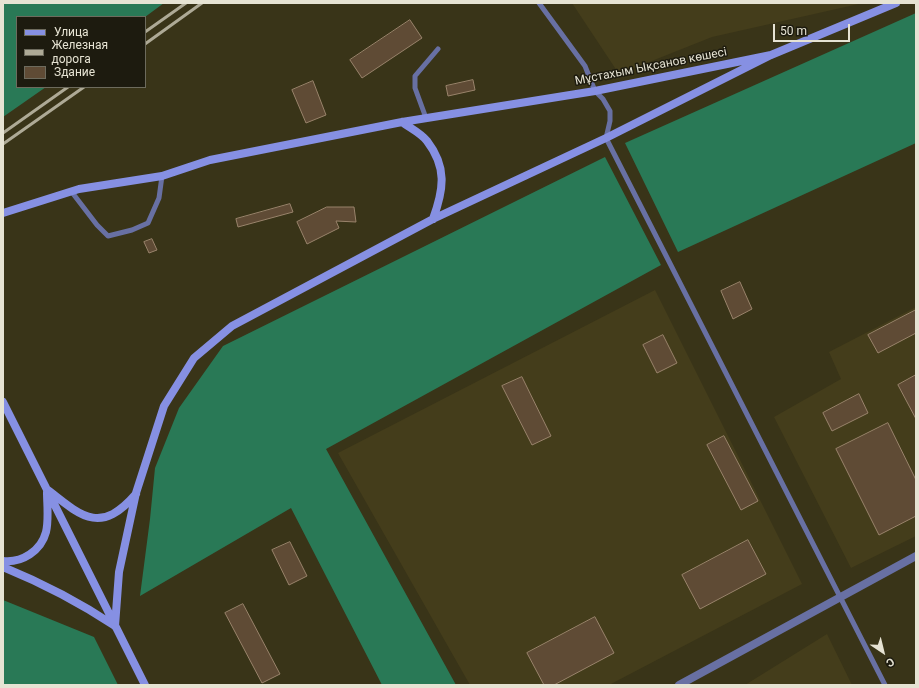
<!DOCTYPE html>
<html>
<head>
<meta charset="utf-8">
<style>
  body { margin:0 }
  #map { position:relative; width:919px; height:688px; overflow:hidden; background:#393418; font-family:Roboto,sans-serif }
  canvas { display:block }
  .frame { position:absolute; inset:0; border:4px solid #e6e3d3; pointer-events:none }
  .legend { position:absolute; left:16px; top:16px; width:130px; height:72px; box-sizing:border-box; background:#1d1b0f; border:1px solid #6d6b5d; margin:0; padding:5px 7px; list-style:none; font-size:12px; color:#e6e3d3 }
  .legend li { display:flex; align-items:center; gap:8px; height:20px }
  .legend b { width:20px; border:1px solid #6d6b5d }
  .north { position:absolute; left:863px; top:632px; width:40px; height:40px; -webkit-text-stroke:3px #1d1b0f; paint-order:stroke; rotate:145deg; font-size:11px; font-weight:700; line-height:16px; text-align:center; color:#e6e3d3 }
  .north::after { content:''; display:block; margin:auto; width:14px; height:18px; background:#e6e3d3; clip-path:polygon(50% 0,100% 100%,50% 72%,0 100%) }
  .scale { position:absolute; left:773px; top:24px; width:77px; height:18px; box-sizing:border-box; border:2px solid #e6e3d3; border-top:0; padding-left:5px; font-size:12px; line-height:14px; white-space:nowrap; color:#e6e3d3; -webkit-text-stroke:3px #1d1b0f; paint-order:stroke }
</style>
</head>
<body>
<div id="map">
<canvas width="919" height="688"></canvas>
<div class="frame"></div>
<ul class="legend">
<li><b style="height:5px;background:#8690e3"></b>Улица</li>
<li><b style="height:5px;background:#aeaa96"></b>Железная дорога</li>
<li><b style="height:11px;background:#5f4b35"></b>Здание</li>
</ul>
<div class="north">С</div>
<div class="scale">50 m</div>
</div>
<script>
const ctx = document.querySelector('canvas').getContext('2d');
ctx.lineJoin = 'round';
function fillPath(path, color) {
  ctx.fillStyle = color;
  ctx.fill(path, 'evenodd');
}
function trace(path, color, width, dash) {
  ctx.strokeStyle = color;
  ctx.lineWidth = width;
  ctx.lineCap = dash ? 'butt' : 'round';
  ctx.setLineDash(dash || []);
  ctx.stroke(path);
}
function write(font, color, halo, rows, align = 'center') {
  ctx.font = font + ' Roboto,sans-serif';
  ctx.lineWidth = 3;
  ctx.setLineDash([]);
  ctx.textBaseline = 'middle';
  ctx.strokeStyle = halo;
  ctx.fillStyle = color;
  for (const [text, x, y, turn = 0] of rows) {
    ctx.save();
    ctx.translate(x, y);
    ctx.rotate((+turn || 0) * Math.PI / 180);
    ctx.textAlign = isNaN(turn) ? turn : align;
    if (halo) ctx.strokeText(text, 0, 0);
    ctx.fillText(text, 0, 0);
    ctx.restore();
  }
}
fillPath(new Path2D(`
  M572 3H863L712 37 619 74Z
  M655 290 802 584 609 685H470L338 453Z
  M916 307V536L851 568 774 417 841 379 829 352Z
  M827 634 852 685H745Z`), '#443d1b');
fillPath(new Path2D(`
  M3 3H164L145 17H17V87H46L3 117Z
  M916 13V143L678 252 625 143Z
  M605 157 661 265 326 449 456 685H382L291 508 140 596 150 519 155 468 179 408 223 346Z
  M3 600 94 637 118 685H3Z`), '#297956');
const building = new Path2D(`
  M410 20 422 38 362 78 350 60Z
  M473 80 475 90 448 96 446 86Z
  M313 81 326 115 306 123 292 90Z
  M290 204 293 212 238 227 236 219Z
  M327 207H354L356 222 336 221 339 228 307 244 297 222Z
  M152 239 157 250 149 253 144 242Z
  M740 282 752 309 733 319 721 291Z
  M916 310V333L878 353 868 335Z
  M663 335 677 363 657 373 643 345Z
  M916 375V419L898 385Z
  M522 377 551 436 532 445 502 386Z
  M859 394 868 413 832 431 823 413Z
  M888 423 916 480V516L879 535 836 449Z
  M724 436 758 501 741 510 707 445Z
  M748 540 766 574 700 609 682 575Z
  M290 542 307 576 289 585 272 550Z
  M243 604 280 674 262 683 225 613Z
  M595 617 614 653 554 685H544L527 653Z`);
fillPath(building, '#5f4b35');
trace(building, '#99836b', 1);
trace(new Path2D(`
  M539 3 585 66 595 91 603 99 610 111V121L606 138 885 685
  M426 118 415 88V76L438 49
  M71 191 97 225 108 236 132 230 148 223 159 198 162 176`), '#6870a3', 5);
trace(new Path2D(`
  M679 685 916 556`), '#6870a3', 8);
trace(new Path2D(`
  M402 122C410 128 421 133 427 141 447 167 444 189 433 219
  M3 213 79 189 162 176 210 160 402 122 595 91 771 55 896 3
  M3 402 145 685
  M48 490C83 518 101 534 136 494
  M3 561C22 563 41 551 46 532 49 520 47 504 47 492
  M3 567C42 583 79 602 115 626
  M115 626 119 572 136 493 164 406 194 358 232 326 433 219 606 138 771 55`), '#8690e3', 8);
trace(new Path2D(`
  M145 32 186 3
  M145 44 202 3
  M3 133 68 87
  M3 144 84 87`), '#aeaa96', 3);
write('12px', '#e6e3d3', '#1d1b0f', [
  ["Мұстахым Ықсанов көшесі",651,67,-11]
]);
</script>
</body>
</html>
